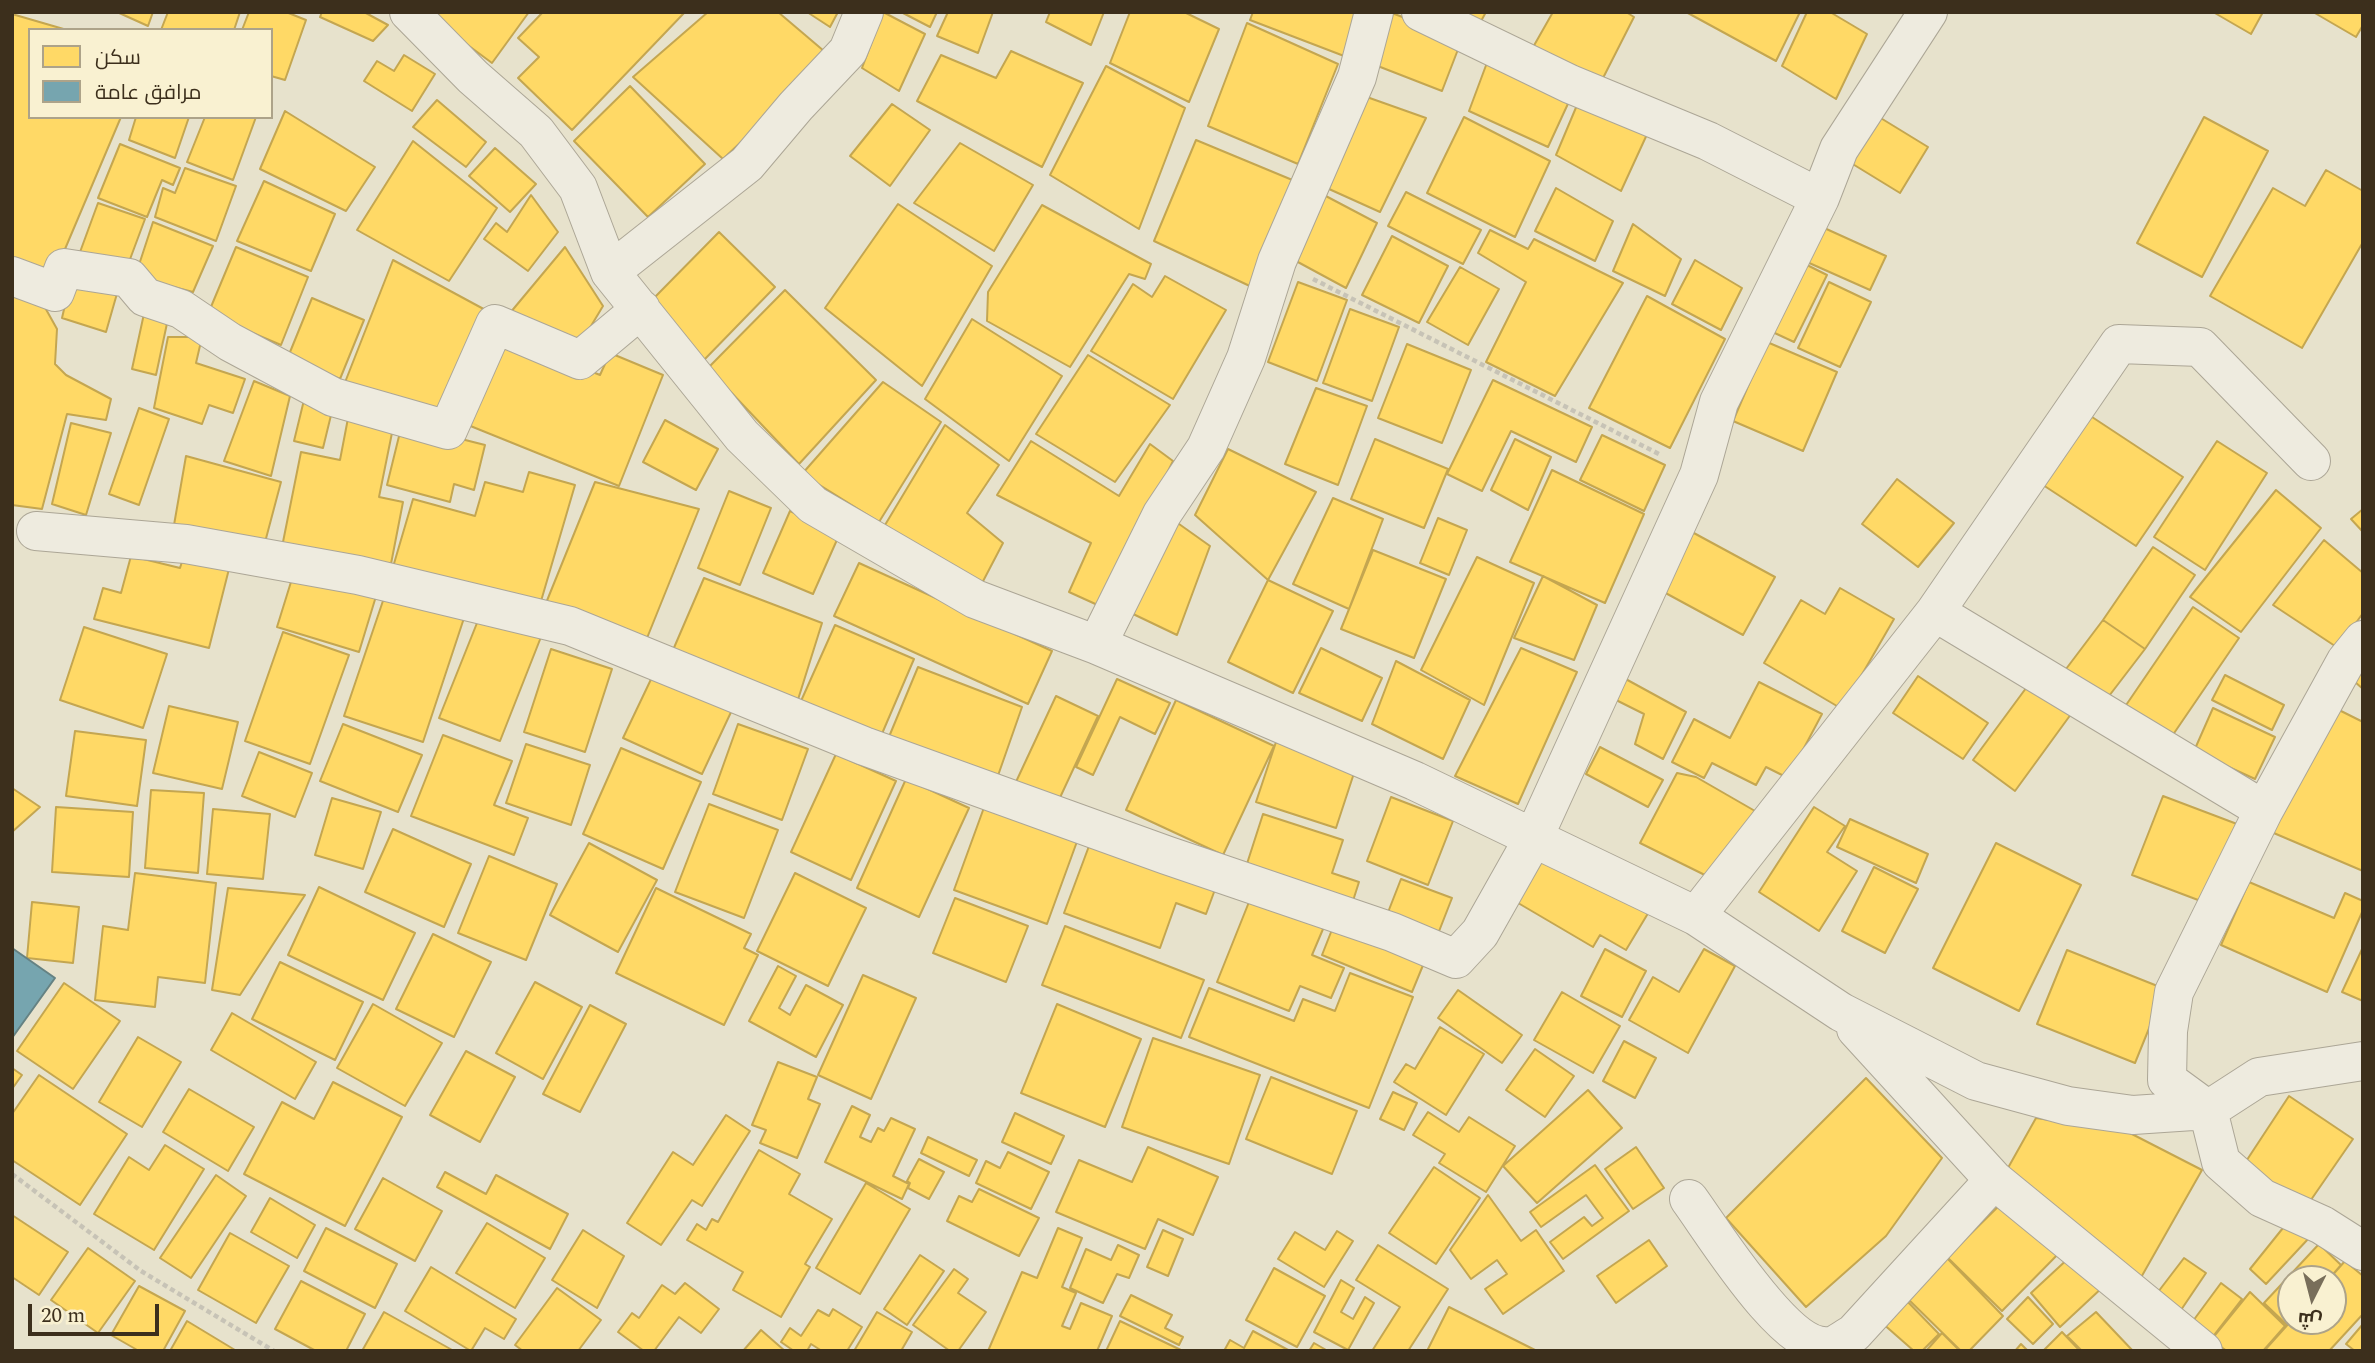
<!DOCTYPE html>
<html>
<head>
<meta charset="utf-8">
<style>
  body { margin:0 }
  #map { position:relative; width:2375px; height:1363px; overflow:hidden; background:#e7e2cc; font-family:Spectral,Cairo,serif }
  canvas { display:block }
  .frame { position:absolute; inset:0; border:14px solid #3c2f1c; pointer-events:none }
  .legend { position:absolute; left:28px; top:28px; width:245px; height:91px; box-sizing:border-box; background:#f9f1d1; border:2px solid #ada389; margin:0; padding:9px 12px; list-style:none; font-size:21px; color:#3c2f1c }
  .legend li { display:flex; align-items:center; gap:14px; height:35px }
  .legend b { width:35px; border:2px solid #ada389 }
  .north { position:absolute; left:2277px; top:1265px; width:70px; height:70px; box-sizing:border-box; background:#f9f1d1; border:2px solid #ada389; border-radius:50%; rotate:186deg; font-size:19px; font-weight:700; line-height:28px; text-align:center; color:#3c2f1c }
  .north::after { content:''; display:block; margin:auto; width:24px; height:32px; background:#786e5a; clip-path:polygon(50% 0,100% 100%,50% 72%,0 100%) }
  .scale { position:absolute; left:28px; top:1304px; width:131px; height:32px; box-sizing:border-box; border:4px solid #3c2f1c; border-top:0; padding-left:9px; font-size:21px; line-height:24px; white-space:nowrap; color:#3c2f1c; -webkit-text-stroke:5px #f9f1d1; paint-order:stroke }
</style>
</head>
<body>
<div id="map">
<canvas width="2375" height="1363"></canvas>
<div class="frame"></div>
<ul class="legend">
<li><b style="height:19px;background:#ffd966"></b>سكن</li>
<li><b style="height:19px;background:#76a5af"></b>مرافق عامة</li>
</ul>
<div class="north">ش</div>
<div class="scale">20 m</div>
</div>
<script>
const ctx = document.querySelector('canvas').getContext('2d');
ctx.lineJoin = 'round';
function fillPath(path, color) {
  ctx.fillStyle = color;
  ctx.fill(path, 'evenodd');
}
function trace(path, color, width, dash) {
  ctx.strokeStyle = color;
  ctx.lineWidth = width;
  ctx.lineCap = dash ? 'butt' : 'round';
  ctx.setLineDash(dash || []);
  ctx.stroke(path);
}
const homes = new Path2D(`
  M117 12H153L148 26Z
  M168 12H240L234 30H161Z
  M249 12H286L306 20 285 80 271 76V30H242Z
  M322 12H364L388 25 373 41 320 17Z
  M439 12H529L492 63 434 20Z
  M543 12H685L572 130 518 78 539 57 518 38Z
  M708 12H778L831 57 723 159 633 77Z
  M807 12H838L830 27Z
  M883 12 925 34 899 91 862 68Z
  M901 12H937L930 27Z
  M948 12H993L978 53 937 36Z
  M1050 12H1104L1091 45 1046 22Z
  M1130 12H1184L1219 29 1189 102 1110 63Z
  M1253 12H1361L1344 56 1250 20Z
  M1389 12 1462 39 1442 91 1370 63Z
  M1456 12H1486L1480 23Z
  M1553 12H1626L1634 17 1602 80 1532 49Z
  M1686 12H1800L1776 61Z
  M1807 12H1830L1867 34 1836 99 1782 66Z
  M2213 12H2263L2251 34Z
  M2313 12H2363V25L2356 37Z
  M12 14 67 30H30V117H121L54 275 12 264Z
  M1247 23 1338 64 1298 164 1208 126Z
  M1011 51 1083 83 1042 167 917 101 941 55 996 78Z
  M404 55 435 74 412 111 364 81 377 61 394 71Z
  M1488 60 1572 95 1548 147 1469 111Z
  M1106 66 1185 108 1139 229 1050 175Z
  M630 86 705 164 648 217 574 141Z
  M1364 96 1426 118 1380 212 1329 189Z
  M1580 98 1649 130 1621 191 1556 155Z
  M437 100 486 142 466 167 413 127Z
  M892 104 930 130 890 186 850 156Z
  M285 111 375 167 346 211 260 169Z
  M136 117H189L175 158 129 140Z
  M205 117H256L233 180 187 162Z
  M1464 117 1550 161 1515 237 1427 193Z
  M1879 117 1928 147 1900 193 1851 163Z
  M2204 117 2268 151 2202 277 2137 243Z
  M1196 140 1302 184 1254 288 1154 241Z
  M413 141 497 208 449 281 357 230Z
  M960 143 1033 185 994 251 914 203Z
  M120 144 180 168 173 185 162 180 147 217 98 198Z
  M495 148 536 184 510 212 469 176Z
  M185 168 236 186 216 241 155 217 163 188 175 193Z
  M2326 170 2363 191V242L2302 348 2210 296 2273 188 2305 206Z
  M264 181 335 214 311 271 237 241Z
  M1556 188 1613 221 1595 261 1535 231Z
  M1406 192 1481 230 1463 264 1388 226Z
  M1322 194 1377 223 1346 288 1296 261Z
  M531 195 558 232 528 271 484 239 496 223 507 232Z
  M98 203 145 219 126 270 76 263Z
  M898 204 992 266 922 386 825 308Z
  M1042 205 1151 264 1145 279 1129 274 1070 367 987 321 988 292Z
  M153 222 213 246 193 292 135 277Z
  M1633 224 1681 259 1665 296 1613 271Z
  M1822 227 1886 256 1870 290 1807 262Z
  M1490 230 1528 249 1534 239 1623 283 1555 396 1486 362 1526 282 1478 253Z
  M719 232 775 287 703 361 654 298Z
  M1392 236 1448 266 1419 323 1362 295Z
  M236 247 308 277 281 345 208 314Z
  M565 247 603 306 576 351 505 319Z
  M393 260 491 313 445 421 342 390Z
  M1695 260 1742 288 1721 330 1672 304Z
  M1797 260 1827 275 1794 342 1764 328Z
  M1460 267 1499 289 1468 345 1427 322Z
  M72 275 120 283 106 332 62 318Z
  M1165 276 1226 310 1173 399 1091 351 1133 284 1152 297Z
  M12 281 33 286 57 329 55 364 66 375 111 399 106 420 67 414 42 509 12 505Z
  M1298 282 1347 300 1317 381 1268 362Z
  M1829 282 1871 302 1840 367 1798 348Z
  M785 290 876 380 799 464 708 368Z
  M1647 296 1725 339 1670 448 1589 408Z
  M312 298 364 320 340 379 288 357Z
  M145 309 169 314 156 375 132 369Z
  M1350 309 1399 327 1372 401 1323 383Z
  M972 319 1062 376 1009 461 925 399Z
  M499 334 600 375 610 353 663 375 619 486 463 423Z
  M168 337H202L196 363 245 379 233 413 209 405 202 424 154 408Z
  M1767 342 1837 372 1803 451 1733 421Z
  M1407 344 1471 370 1442 443 1378 418Z
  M1088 355 1170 405 1115 482 1036 434Z
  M1493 380 1592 427 1576 462 1511 431 1482 491 1447 474Z
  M254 381 290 396 271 476 224 461Z
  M883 382 941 422 879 522 802 474Z
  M1316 388 1367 406 1338 485 1285 464Z
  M304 400 333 407 323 448 294 441Z
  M139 408 169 419 139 505 109 494Z
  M349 413 394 423 379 497 403 502 390 569 282 547 301 452 340 460Z
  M2089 415 2183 477 2136 546 2043 485Z
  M665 420 718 449 696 490 643 462Z
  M71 423 111 433 86 515 52 504Z
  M402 424 485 445 474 490 454 484 450 502 387 485Z
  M945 425 999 465 967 513 1003 543 980 587 885 525Z
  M1602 435 1665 465 1644 511 1580 480Z
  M1375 439 1448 469 1424 528 1351 499Z
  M1515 439 1551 457 1528 510 1491 490Z
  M1031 441 1119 496 1150 444 1173 461 1102 607 1069 592 1091 543 997 495Z
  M2217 441 2267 473 2205 570 2154 537Z
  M1228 449 1316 492 1268 580 1195 515Z
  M186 456 281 482 264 546 174 525Z
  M1552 470 1644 514 1605 603 1510 562Z
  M529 472 575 485 539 608 393 567 413 499 475 516 485 482 523 492Z
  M1897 479 1954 523 1918 567 1862 524Z
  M595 482 699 509 645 643 544 608Z
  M2276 490 2321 528 2241 632 2190 597Z
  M729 491 771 508 740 585 698 568Z
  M1333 498 1383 519 1349 609 1293 584Z
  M2363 509V532L2351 519Z
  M790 511 840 533 813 594 763 573Z
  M1438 518 1467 530 1449 575 1420 563Z
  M1172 519 1210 546 1177 635 1131 613Z
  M1692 532 1775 577 1743 635 1660 590Z
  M2324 540 2363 573V613L2338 648 2273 605Z
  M2153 547 2195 575 2145 649 2103 620Z
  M186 549 231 561 209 648 94 619 103 588 121 593 131 556 180 568Z
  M1373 550 1446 579 1414 658 1341 629Z
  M1477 557 1534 583 1484 705 1421 670Z
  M859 563 1052 651 1028 704 834 616Z
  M295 569 377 593 359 652 277 627Z
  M1543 576 1597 605 1574 660 1514 638Z
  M704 578 822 623 796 706 670 657Z
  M1268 580 1333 611 1293 693 1228 662Z
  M388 586 466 612 423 742 344 716Z
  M1840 588 1894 619 1842 709 1764 663 1801 600 1825 614Z
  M2193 607 2239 638 2168 742 2122 711Z
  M481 613 541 637 500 741 439 718Z
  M2103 620 2145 649 2109 696 2066 669Z
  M835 625 914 659 881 736 801 701Z
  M84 627 167 654 143 728 60 700Z
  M283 632 349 655 310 764 245 741Z
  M1321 648 1382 678 1362 721 1299 693Z
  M1521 648 1577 672 1518 804 1455 776Z
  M551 649 612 669 585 752 524 732Z
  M2363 655V689L2347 675Z
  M1396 661 1470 700 1443 759 1372 724Z
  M918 667 1022 707 994 787 886 744Z
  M654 673 732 710 702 774 623 738Z
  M2225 675 2284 705 2272 730 2212 700Z
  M1918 676 1988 723 1963 759 1893 713Z
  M1622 677 1686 712 1663 759 1635 744 1644 714 1612 698Z
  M1117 679 1170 703 1155 734 1120 717 1093 775 1076 767Z
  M2032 680 2074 710 2015 791 1973 760Z
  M1759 682 1822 714 1788 778 1766 767 1756 785 1712 763 1704 778 1672 762 1694 719 1730 738Z
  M1056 696 1098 716 1057 804 1015 784Z
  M1176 700 1274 746 1223 855 1126 810Z
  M169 706 238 722 222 789 153 773Z
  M2333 707 2363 722V871L2269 831Z
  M2213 708 2275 737 2255 779 2194 751Z
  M343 724 422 755 398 812 320 781Z
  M738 724 808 749 782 820 713 794Z
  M75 731 146 740 137 806 66 796Z
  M443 735 512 761 494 805 528 818 514 855 411 816Z
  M1276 742 1356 767 1336 828 1256 802Z
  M526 744 590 765 571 825 506 803Z
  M1600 747 1663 780 1648 807 1586 774Z
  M621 748 701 782 663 869 583 834Z
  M259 752 312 773 295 817 242 796Z
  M836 754 896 781 851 880 791 852Z
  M1677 773 1696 777 1755 811 1719 882 1640 843Z
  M906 779 969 808 919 917 857 888Z
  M12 788 40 807 12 832Z
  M151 790 204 793 198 873 145 868Z
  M2163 796 2237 824 2206 903 2132 875Z
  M1391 797 1453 821 1428 885 1367 861Z
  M332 798 381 812 363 869 315 855Z
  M986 802 1079 836 1047 924 954 890Z
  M709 804 778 830 744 918 675 892Z
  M56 807 133 812 129 877 52 872Z
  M1814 807 1845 826 1827 852 1857 871 1819 931 1759 892Z
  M213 809 270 814 263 879 207 874Z
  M1263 814 1343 840 1332 873 1359 882 1351 907 1244 873Z
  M1850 819 1928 854 1916 883 1837 847Z
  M393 829 471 864 444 927 365 892Z
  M1092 838 1217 884 1206 914 1176 903 1160 948 1064 913Z
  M589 843 657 880 618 952 550 915Z
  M1996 843 2081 885 2019 1011 1933 968Z
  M1544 848 1650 910 1626 950 1600 935 1593 947 1513 900Z
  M489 856 557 884 526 960 458 933Z
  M1874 867 1918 889 1885 953 1842 931Z
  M135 873 216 883 205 983 158 977 155 1007 95 1000 103 926 128 930Z
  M795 873 866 908 828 986 757 951Z
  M1401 879 1452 898 1436 939 1385 920Z
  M2249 882 2334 918 2345 893 2363 901V910L2327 992 2221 945Z
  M319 887 415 933 383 1000 288 955Z
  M228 888 305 895 240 995 212 990Z
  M656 888 751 934 744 948 758 955 724 1025 616 973Z
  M1253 892 1326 922 1312 955 1344 968 1331 998 1300 986 1289 1011 1217 982Z
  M955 898 1028 926 1006 982 933 953Z
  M32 902 79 907 73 963 27 958Z
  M1335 922 1426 958 1412 992 1322 955Z
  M1065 926 1204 980 1181 1038 1042 985Z
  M433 934 491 962 454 1037 396 1009Z
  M2363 947V1001L2342 992Z
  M1605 949 1646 971 1622 1017 1581 996Z
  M1704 949 1735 966 1688 1053 1629 1020 1653 977 1679 992Z
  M2067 950 2165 989 2135 1063 2037 1024Z
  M280 962 363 1002 335 1060 252 1019Z
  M778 966 796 976 779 1008 790 1015 806 985 843 1005 816 1057 749 1021Z
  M1350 973 1413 997 1369 1108 1189 1037 1209 988 1294 1021 1303 999 1335 1011Z
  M863 975 916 998 871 1099 818 1075Z
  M535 982 582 1007 543 1079 496 1053Z
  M64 983 120 1021 73 1089 17 1051Z
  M1458 990 1522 1035 1502 1063 1438 1018Z
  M1562 992 1620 1026 1593 1073 1534 1040Z
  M373 1004 442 1043 405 1106 337 1068Z
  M1057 1004 1141 1039 1105 1127 1021 1093Z
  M590 1005 626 1024 580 1112 543 1094Z
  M232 1013 316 1062 295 1099 211 1050Z
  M1440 1027 1484 1054 1446 1115 1394 1082 1406 1064 1415 1069Z
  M138 1037 181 1062 142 1127 99 1102Z
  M1153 1038 1260 1075 1229 1164 1122 1127Z
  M1624 1041 1656 1058 1635 1098 1603 1081Z
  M1535 1049 1574 1076 1545 1117 1506 1090Z
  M466 1051 515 1077 480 1142 430 1115Z
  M778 1062 817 1077 808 1099 820 1104 797 1158 760 1143 766 1130 752 1125Z
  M12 1068 22 1075 12 1089Z
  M39 1075 127 1134 80 1205 12 1160V1114Z
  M1271 1077 1357 1111 1332 1174 1246 1139Z
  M1866 1078 1942 1158 1886 1236 1806 1307 1726 1218Z
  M333 1082 402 1117 345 1226 244 1174 282 1102 314 1119Z
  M189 1089 254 1127 228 1171 163 1132Z
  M1588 1090 1622 1128 1537 1203 1503 1166Z
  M1393 1092 1417 1103 1404 1130 1380 1119Z
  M2289 1096 2353 1139 2304 1210 2239 1172Z
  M852 1106 870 1115 860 1137 871 1142 878 1128 884 1131 891 1118 915 1129 893 1176 909 1184 902 1199 825 1162Z
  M1428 1112 1459 1132 1469 1117 1515 1146 1486 1192 1439 1163 1445 1154 1413 1135Z
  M1015 1113 1064 1136 1051 1164 1002 1142Z
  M726 1115 750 1131 702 1206 692 1200 661 1245 627 1223 673 1152 693 1165Z
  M2036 1118 2126 1131 2202 1170 2139 1281 2004 1175Z
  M928 1137 977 1160 969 1176 921 1153Z
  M165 1145 204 1169 154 1250 94 1214 129 1157 149 1170Z
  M1148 1147 1218 1177 1193 1235 1158 1219 1145 1249 1056 1212 1079 1160 1132 1182Z
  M1636 1147 1664 1188 1633 1209 1605 1169Z
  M759 1150 800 1174 789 1194 832 1219 805 1264 810 1267 781 1317 733 1290 743 1272 687 1240 697 1224 706 1230 712 1219 718 1222Z
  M1008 1152 1049 1172 1031 1209 976 1183 986 1161 1000 1168Z
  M919 1159 944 1172 929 1199 908 1188 910 1183 907 1181Z
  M1595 1165 1629 1211 1563 1259 1550 1242 1584 1217 1592 1226 1603 1218 1586 1195 1541 1227 1530 1212Z
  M1434 1167 1480 1198 1436 1264 1389 1233Z
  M445 1172 486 1194 496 1175 568 1214 550 1249 437 1187Z
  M216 1175 246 1196 191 1278 160 1258Z
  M383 1178 442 1211 415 1261 355 1229Z
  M866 1183 910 1209 860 1294 816 1268Z
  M979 1189 1039 1218 1019 1256 947 1221 959 1196 972 1202Z
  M2012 1193 2067 1245 2002 1311 1947 1257Z
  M1488 1195 1521 1241 1536 1230 1564 1271 1503 1314 1485 1289 1507 1274 1497 1260 1471 1279 1450 1250Z
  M270 1198 315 1225 297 1258 251 1232Z
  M12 1215 68 1252 39 1295 12 1277Z
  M487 1223 545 1258 515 1308 456 1273Z
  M2287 1223 2309 1238 2266 1284 2250 1269Z
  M326 1228 397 1264 375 1308 304 1271Z
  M1058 1228 1082 1238 1062 1287 1076 1293 1062 1326 1070 1329 1081 1303 1112 1316 1097 1351H988L1022 1272 1037 1278Z
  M583 1230 624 1256 597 1308 552 1280Z
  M1163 1230 1183 1239 1168 1276 1147 1267Z
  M1337 1231 1353 1241 1324 1287 1278 1259 1295 1232 1325 1250Z
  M230 1233 289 1266 256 1323 198 1290Z
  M1649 1240 1667 1266 1616 1303 1597 1276Z
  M2319 1244 2341 1265 2329 1279H2291V1320L2287 1325 2264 1303Z
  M1118 1245 1139 1255 1129 1278 1117 1274 1103 1303 1070 1288 1086 1249 1111 1260Z
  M1378 1245 1448 1289 1408 1351H1372L1400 1307 1356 1280Z
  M88 1248 135 1281 98 1333 51 1300Z
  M920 1255 944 1271 907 1325 884 1309Z
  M2072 1255 2105 1285 2060 1327 2031 1293Z
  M1946 1257 2003 1316 1969 1351H1961L1907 1298Z
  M2184 1258 2206 1273 2181 1310 2158 1292Z
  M2345 1261 2363 1276V1314L2329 1351H2264L2291 1321H2333V1279H2329Z
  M431 1267 516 1319 504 1339 485 1328 471 1351 405 1311Z
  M1274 1268 1325 1296 1297 1347 1246 1320Z
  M954 1269 968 1279 958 1293 986 1312 958 1351H950L913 1325Z
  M1341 1280 1354 1288 1341 1312 1353 1319 1365 1297 1374 1303 1348 1350 1314 1332Z
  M301 1281 365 1314 346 1351H316L275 1329Z
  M685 1283 719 1309 701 1333 679 1317 654 1351H644L618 1332 632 1313 639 1318 662 1285 675 1294Z
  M2221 1283 2242 1299 2211 1339 2190 1325Z
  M139 1286 185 1311 163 1351H139L111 1335Z
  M557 1288 601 1320 578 1351H523L515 1345Z
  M2250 1292 2285 1326 2263 1351H2227L2211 1340Z
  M1131 1295 1172 1315 1165 1328 1183 1337 1179 1345 1120 1316Z
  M2028 1297 2053 1324 2033 1344 2007 1319Z
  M1905 1299 1939 1334 1922 1351H1914L1881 1322Z
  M1449 1307 1535 1350 1427 1351Z
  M833 1309 862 1327 847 1351H822L811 1344 807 1351H794L781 1342 790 1328 801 1336 818 1310 829 1316Z
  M384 1312 454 1351H362Z
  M877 1312 912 1332 901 1351H854Z
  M2096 1312 2133 1351H2082L2067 1336Z
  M187 1321 235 1350 234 1351H170Z
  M1120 1321 1183 1351H1106Z
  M2363 1324V1351H2355L2346 1344Z
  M761 1330 785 1351H743Z
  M1253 1331 1290 1351H1224L1230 1340 1244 1348Z
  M2062 1332 2080 1351H2043Z
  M1942 1333 1960 1351H1926Z
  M1314 1343 1328 1351H1309Z
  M2021 1344 2028 1351H2015Z`);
fillPath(homes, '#ffd966');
trace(homes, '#c4a650', 2);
const public = new Path2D(`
  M12 948 55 978 12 1038Z`);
fillPath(public, '#76a5af');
trace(public, '#658283', 2);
const street = new Path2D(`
  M409 12 473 77 536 132 578 188 610 272 742 436 813 505 975 599 1097 645 1415 781 1696 916 1841 1012 1976 1081 2068 1106 2133 1115 2208 1110 2259 1077 2363 1061
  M1421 12 1570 84 1708 141 1820 198
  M610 272 747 164 796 106 848 51 864 12
  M12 276 55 292 64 268 129 278 145 297 181 309 230 342 333 397 448 430 495 324 580 360 641 309
  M36 531 186 544 358 575 570 626 864 746 1166 855 1392 932 1456 959 1480 933 1533 839 1699 475 1719 402 1820 198 1839 149 1928 12
  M1935 612 2264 810
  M2363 640 2346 661 2264 810 2174 992 2168 1031 2167 1080 2208 1110 2221 1162 2262 1198 2322 1225 2363 1251
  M1097 645 1162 514 1206 448 1246 358 1277 261 1357 77 1374 12
  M1696 916 1935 612 2119 344 2200 347 2311 461
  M1856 1029 1994 1180 2203 1351
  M1689 1199C1714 1233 1786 1352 1830 1346 1837 1345 1847 1337 1854 1333L1994 1180`);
trace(street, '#aca696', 40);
trace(new Path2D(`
  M1313 279 1661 455
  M12 1174 141 1271 274 1351`), '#c7c3b6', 4.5, [5, 3.5]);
trace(street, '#eeebdf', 38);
</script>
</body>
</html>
